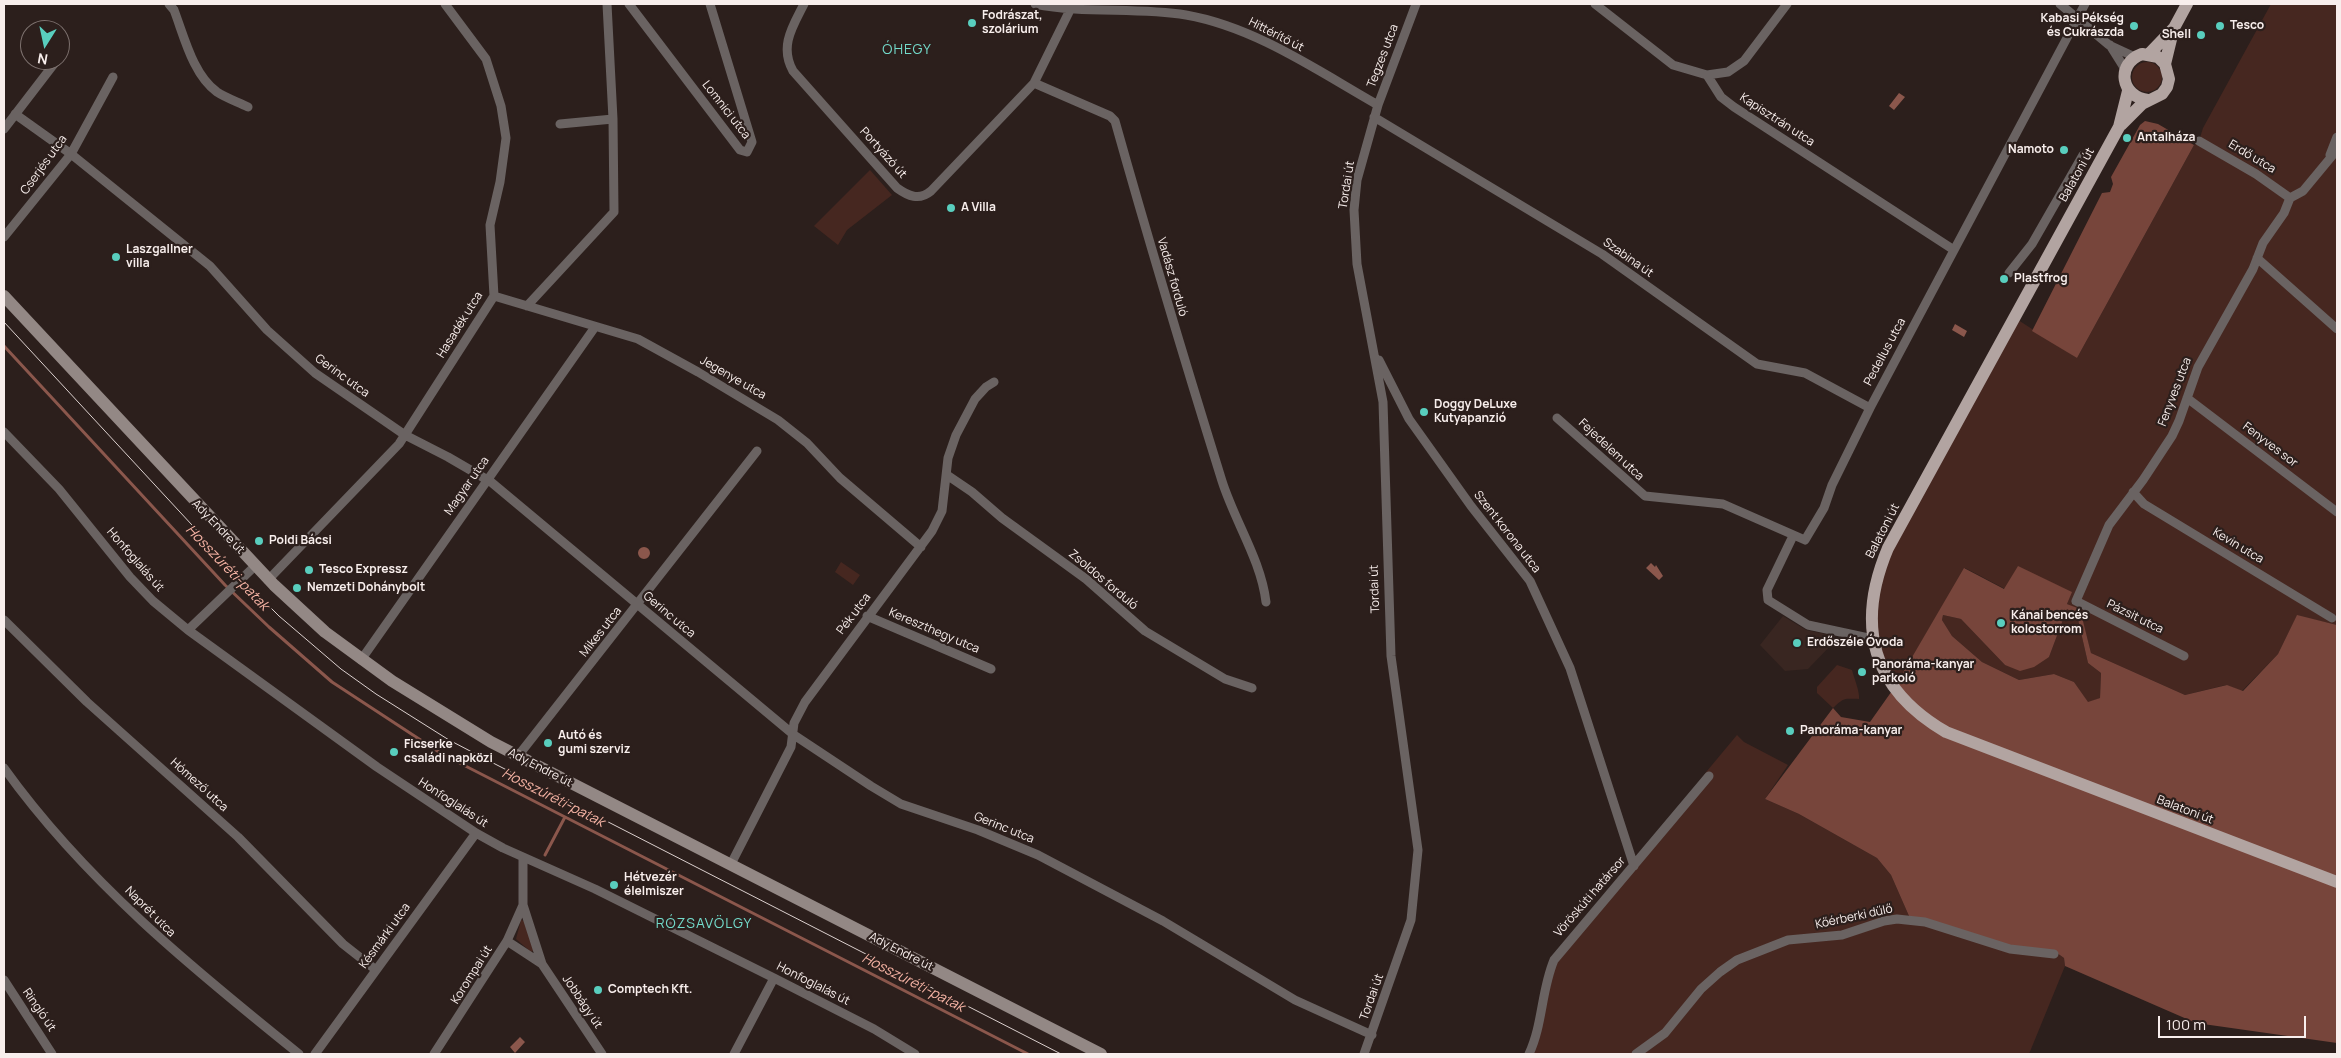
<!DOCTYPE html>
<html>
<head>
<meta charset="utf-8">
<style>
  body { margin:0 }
  #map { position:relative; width:2341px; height:1058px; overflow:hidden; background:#2c1f1c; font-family:Manrope,sans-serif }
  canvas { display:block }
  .frame { position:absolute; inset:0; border:5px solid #f8eeec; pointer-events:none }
  .north { position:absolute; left:20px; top:20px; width:50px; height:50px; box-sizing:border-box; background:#2c1f1c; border:1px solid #7e726f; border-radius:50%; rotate:190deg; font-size:14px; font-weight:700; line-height:20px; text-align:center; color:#f8eeec }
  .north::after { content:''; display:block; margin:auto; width:18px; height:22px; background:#59cebe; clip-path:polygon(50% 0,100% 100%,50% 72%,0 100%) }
  .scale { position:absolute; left:2158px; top:1016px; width:148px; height:22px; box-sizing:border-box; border:2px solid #f8eeec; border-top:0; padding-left:6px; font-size:15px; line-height:18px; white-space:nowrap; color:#f8eeec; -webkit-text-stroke:4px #2c1f1c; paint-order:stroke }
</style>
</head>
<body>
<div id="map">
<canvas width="2341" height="1058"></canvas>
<div class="frame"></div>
<div class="north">N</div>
<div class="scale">100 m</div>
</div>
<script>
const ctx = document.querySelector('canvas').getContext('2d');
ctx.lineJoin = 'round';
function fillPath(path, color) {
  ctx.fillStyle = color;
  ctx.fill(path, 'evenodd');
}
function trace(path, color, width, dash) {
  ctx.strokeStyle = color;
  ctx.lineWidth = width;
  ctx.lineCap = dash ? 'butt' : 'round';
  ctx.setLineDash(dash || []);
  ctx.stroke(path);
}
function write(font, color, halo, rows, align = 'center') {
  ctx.font = font + ' Manrope,sans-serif';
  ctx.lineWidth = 4.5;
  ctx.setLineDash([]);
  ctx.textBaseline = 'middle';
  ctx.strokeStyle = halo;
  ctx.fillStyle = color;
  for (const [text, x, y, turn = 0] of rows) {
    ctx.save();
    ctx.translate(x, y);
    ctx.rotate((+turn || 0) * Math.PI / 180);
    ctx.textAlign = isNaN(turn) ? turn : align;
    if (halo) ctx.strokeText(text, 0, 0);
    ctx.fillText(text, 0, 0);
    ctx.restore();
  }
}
fillPath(new Path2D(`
  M1783 616 1806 630 1835 636V641L1808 669 1785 671 1760 645Z`), '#392621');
fillPath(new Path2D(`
  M2271 4H2337V625L2297 616 2278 654 2242 691 2226 685 2185 695 2091 653 2080 610 2067 604 2071 592 2018 567 2005 589 1965 568 1894 688 1876 654 1877 575 2015 318 2077 358 2194 145 2199 141 2203 128Z
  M2132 77a15 15 0 1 1 30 0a15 15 0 1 1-30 0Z
  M870 170 892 195 847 230 838 245 814 226Z
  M841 562 860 575 853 585 835 572Z
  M2067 609 2077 615 2088 663 2101 673 2100 698 2088 703 2074 682 2054 674 2019 680 1982 662 1952 636 1942 620 1943 615 1961 619 2005 665 2049 657Z
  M1837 665 1852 670C1854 678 1860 692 1859 699 1844 699 1845 697 1833 708L1817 693V687Z
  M1737 735 1744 742 1788 765 1765 799 1799 814 1877 858 1891 875 1909 916 2057 953 2064 958 2065 966 2029 1054H1529L1547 975 1635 867 1707 771Z
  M521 920 525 921 534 950 531 952 516 939Z`), '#462720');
fillPath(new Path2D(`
  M2145 121 2158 124 2194 145 2077 358 2032 331 2102 193 2110 192 2113 184 2111 177 2140 125Z
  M2018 566 2072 592 2067 604 2080 609 2091 653 2185 695 2227 685 2243 691 2278 654 2297 615 2337 625V1043L2196 1023 2065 966 2064 958 2057 953 2010 947 1909 916 1891 875 1877 858 1799 814 1765 799 1833 708 1841 717 1870 722 1894 688 1964 568 2004 589ZM2067 609 2077 615 2088 663 2101 673 2100 698 2088 702 2074 682 2054 674 2019 680 1982 662 1952 636 1942 620 1943 615 1961 619 2005 665 2020 671 2034 667 2049 657Z`), '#77453b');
fillPath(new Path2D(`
  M1899 93 1905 97 1894 110 1889 106Z
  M1955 324 1967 331 1964 337 1952 330Z
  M638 553a6 6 0 1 1 12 0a6 6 0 1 1-12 0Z
  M1651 563 1655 567 1656 565 1663 576 1659 580 1646 568Z
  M520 1037 525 1042 515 1053 510 1047Z`), '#8b574c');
trace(new Path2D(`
  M4 346 225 585 269 627 332 682 442 754 1028 1054
  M545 855 565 817`), '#8b574c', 3);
trace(new Path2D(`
  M169 4 174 10C184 36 193 75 217 92 226 98 238 102 248 107
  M629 4 740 150 747 152 752 142 710 4
  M804 4C793 26 779 46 793 71L897 188C908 196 919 201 931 191L1034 83 1071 8
  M1035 4C1084 14 1136 7 1186 15 1255 27 1318 71 1378 105
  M1595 4 1673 65 1707 75 1728 72 1744 61 1787 4
  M2060 4 2109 45 2135 57
  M2110 45 2125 69
  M1707 75 1721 97 1734 107 1954 250
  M1034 83 1110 116 1115 121C1149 242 1185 362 1222 481 1235 522 1261 560 1266 602
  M15 114 71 154 210 266 267 330 315 373 405 435 448 457 491 482 794 735 871 786 901 804 978 830 1038 855 1163 921 1295 1000 1372 1035
  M1374 117 1602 254 1757 364 1805 373 1870 408
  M560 124 613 119
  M4 129 57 60
  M2199 141 2256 174 2290 198
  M2330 155 2337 137
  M2290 198 2303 191 2337 150
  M4 237 71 154 113 77
  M2257 258 2337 329
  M2009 273 2032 244 2083 155
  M494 296 638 339 698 372 778 420 807 443 840 478 921 547
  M527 306 614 212 613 119 607 4
  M1379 360 1409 419 1471 506 1530 581 1570 668 1634 866
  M2187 398 2337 512
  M1557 418 1645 496 1723 504 1805 540 1824 508 1832 485 1870 408 2085 4
  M4 432 59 489 130 577 153 601 188 630 377 767 476 833 503 848 595 889 774 978 874 1029 915 1054
  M947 475 972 492 1002 518 1086 579 1145 631 1225 679 1252 688
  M2133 492 2144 504 2332 618
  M1793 536 1767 590 1768 600 1808 625 1873 639
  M268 580 399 444 494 296 490 225 500 182 506 138 501 106 486 59 445 4
  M867 616 991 669
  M4 620 87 702 238 837 343 944 376 970
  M188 630 255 566
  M2184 656 2076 601 2109 525 2143 480 2172 436 2179 421 2198 367 2253 269 2263 243 2284 213 2290 198
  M361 660 595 327
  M518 756 757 451
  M4 768C85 881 192 968 299 1054
  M523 858V905L542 964 602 1054
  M731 864 791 747 794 723 805 702 932 531 942 511 948 458 956 435 975 399 986 387 994 382
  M507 941 542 964
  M4 980 52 1054
  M315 1054 476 833
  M434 1054 507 941 523 905
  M734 1054 774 978
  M1364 1054 1411 920 1418 850 1391 656 1383 402 1357 264 1354 210 1357 180 1378 105 1416 4
  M1529 1054C1543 1024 1541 991 1554 960L1709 776
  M1636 1054 1665 1033 1701 989 1720 972 1737 960 1788 940 1842 935 1884 921 1897 919 1925 922 2010 949 2054 954`), '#6a6362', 9);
trace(new Path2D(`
  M4 296 274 585 325 632 392 681 491 742 1101 1054`), '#938885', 12);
trace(new Path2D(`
  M2149 54 2174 28 2187 4
  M2165 64 2173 31
  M2128 91 2119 127 1888 548C1855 626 1872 689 1946 732L2337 882
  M2121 125 2142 104 2162 94 2167 87 2169 79 2165 64 2158 57 2142 54C2115 64 2121 97 2148 100`), '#b2a4a1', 12);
trace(new Path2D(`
  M4 322 242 579 279 616 341 669 376 694 449 740 497 765 1061 1054`), '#dbd0ce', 1);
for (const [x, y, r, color] of [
  [972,23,5,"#59cebe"],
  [2134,26,5,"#59cebe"],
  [2220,26,5,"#59cebe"],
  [2201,35,5,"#59cebe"],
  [2127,138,5,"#59cebe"],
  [2064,150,5,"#59cebe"],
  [951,208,5,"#59cebe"],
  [116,257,5,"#59cebe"],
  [2004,279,5,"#59cebe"],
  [1424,412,5,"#59cebe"],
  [259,541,5,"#59cebe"],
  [309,570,5,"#59cebe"],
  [297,588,5,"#59cebe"],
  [2001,623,5,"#59cebe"],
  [1797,643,5,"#59cebe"],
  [1862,672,5,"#59cebe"],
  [1790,731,5,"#59cebe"],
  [548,743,5,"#59cebe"],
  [394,752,5,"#59cebe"],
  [614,885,5,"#59cebe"],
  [598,990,5,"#59cebe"]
]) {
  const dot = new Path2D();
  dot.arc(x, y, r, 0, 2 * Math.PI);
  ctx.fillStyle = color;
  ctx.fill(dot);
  trace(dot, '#2c1f1c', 2);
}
write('bold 12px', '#f8eeec', '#2c1f1c', [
  ["Fodrászat,",982,16],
  ["szolárium",982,30],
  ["Kabasi Pékség",2124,19,"right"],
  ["és Cukrászda",2124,33,"right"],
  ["Tesco",2230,26],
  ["Shell",2191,35,"right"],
  ["Antalháza",2137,138],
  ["Namoto",2054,150,"right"],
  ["A Villa",961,208],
  ["Laszgallner",126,250],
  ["villa",126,264],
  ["Plastfrog",2014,279],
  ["Doggy DeLuxe",1434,405],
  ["Kutyapanzió",1434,419],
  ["Poldi Bácsi",269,541],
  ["Tesco Expressz",319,570],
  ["Nemzeti Dohánybolt",307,588],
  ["Kánai bencés",2011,616],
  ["kolostorrom",2011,630],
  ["Erdőszéle Óvoda",1807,643],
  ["Panoráma-kanyar",1872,665],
  ["parkoló",1872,679],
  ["Panoráma-kanyar",1800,731],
  ["Autó és",558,736],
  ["gumi szerviz",558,750],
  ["Ficserke",404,745],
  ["családi napközi",404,759],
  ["Hétvezér",624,878],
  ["élelmiszer",624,892],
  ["Comptech Kft.",608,990]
], 'left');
write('12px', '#f8eeec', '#2c1f1c', [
  ["Hittérítő út",1276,35,27],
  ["Tegzes utca",1383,56,-69],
  ["Lomnici utca",726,110,52],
  ["Kapisztrán utca",1777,120,33],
  ["Portyázó út",883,153,48],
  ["Erdő utca",2252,157,31],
  ["Cserjés utca",44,165,-54],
  ["Balatoni út",2077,175,-61],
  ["Tordai út",1347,185,-81],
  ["Szabina út",1628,258,35],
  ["Vadász forduló",1172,277,74],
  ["Hasadék utca",460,325,-58],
  ["Pedellus utca",1885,352,-62],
  ["Gerinc utca",342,376,36],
  ["Jegenye utca",733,378,30],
  ["Fenyves utca",2175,392,-69],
  ["Fenyves sor",2270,445,37],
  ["Fejedelem utca",1611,450,43],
  ["Magyar utca",467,486,-55],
  ["Ady Endre út",218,527,46],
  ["Balatoni út",1883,531,-63],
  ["Szent korona utca",1507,532,52],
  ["Kevin utca",2238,546,31],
  ["Honfoglalás út",135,560,49],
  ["Zsoldos forduló",1103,580,40],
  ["Tordai út",1375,589,-92],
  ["Pék utca",854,614,-53],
  ["Gerinc utca",669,615,40],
  ["Pázsit utca",2135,617,26],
  ["Kereszthegy utca",934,631,23],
  ["Mikes utca",601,632,-52],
  ["Ady Endre út",540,768,27],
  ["Hómező utca",199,785,42],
  ["Honfoglalás út",453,803,33],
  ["Balatoni út",2185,810,21],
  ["Gerinc utca",1004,828,22],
  ["Vöröskúti határsor",1590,897,-49],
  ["Naprét utca",150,912,45],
  ["Kőérberki dűlő",1854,917,-12],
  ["Késmárki utca",385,936,-54],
  ["Ady Endre út",901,952,27],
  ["Korompai út",472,975,-58],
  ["Honfoglalás út",813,984,27],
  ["Tordai út",1372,997,-70],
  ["Jobbágy út",582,1002,56],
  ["Ringló út",39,1010,56]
]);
ctx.letterSpacing = '1px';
write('14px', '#73dbcb', '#2c1f1c', [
  ["ÓHEGY",907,50],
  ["RÓZSAVÖLGY",704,924]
]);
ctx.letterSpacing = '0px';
write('italic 14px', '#f7b4a5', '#2c1f1c', [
  ["Hosszúréti-patak",227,568,46],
  ["Hosszúréti-patak",553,798,27],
  ["Hosszúréti-patak",913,983,27]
]);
</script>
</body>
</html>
